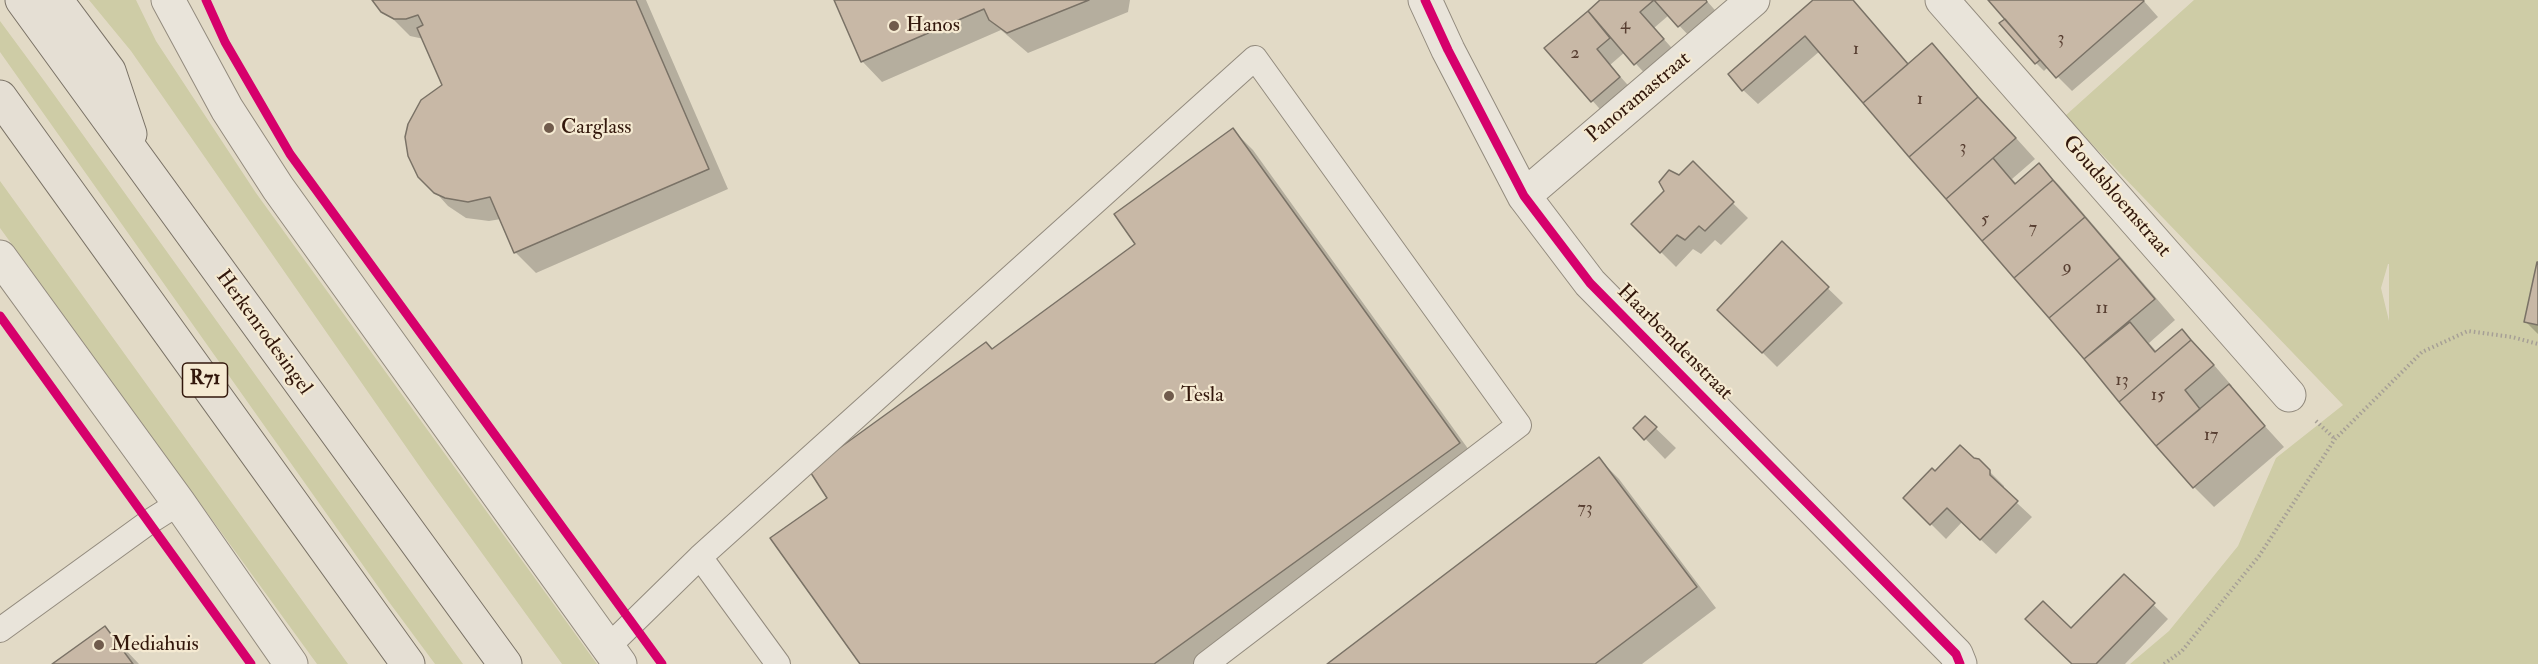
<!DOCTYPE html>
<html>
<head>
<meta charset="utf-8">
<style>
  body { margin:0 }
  canvas { display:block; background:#e2dac6 }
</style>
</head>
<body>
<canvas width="2538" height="664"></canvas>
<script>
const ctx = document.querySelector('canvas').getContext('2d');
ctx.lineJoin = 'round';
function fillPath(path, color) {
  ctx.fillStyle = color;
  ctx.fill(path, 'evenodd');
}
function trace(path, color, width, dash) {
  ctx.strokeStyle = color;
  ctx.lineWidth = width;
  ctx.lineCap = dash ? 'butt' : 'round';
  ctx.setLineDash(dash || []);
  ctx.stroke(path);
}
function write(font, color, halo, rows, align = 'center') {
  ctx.font = font + ' "IM FELL Double Pica",serif';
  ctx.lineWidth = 4.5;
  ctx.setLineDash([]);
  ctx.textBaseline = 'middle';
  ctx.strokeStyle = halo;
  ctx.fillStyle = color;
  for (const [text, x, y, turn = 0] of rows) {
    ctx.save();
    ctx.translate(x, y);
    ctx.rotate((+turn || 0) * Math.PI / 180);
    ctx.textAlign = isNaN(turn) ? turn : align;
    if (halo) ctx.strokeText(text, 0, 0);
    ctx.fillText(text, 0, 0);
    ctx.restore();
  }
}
fillPath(new Path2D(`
  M89 0H136L156 41 256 193 597 664H562L427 477 131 51Z
  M2194 0H2538V664H2130L2169 631 2238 546 2276 458 2343 405 2065 116ZM2388 264H2389V321L2381 288Z
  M0 21 45 82 463 664H435L389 602 0 52Z
  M0 181 348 664H317L0 228Z`), '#cecca6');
fillPath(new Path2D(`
  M374 0H646L728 189 536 273 515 252 501 219 489 221 466 218 448 206 413 167 407 137 444 85 424 39 410 36Z
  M836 0H1130L1128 12 1028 53 1001 30 882 82 862 61Z
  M1602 0H1706L1721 17 1694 41 1669 15 1654 28 1678 55 1650 79 1625 52 1610 65 1634 92 1606 116 1546 48Z
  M1816 0H1853L1909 65 1932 45 2035 159 2012 179 2017 184 2038 165 2059 185 2175 320 2149 343 2157 352 2182 331 2202 351 2232 386 2230 388 2284 447 2214 507 2194 487 1820 51 1758 104 1743 90Z
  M1990 0H2143L2158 17 2072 91 2048 67 2044 71 2036 63 2002 23 2007 19Z
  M1233 130 1253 150 1479 464 1202 664H862L829 498 993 351 1137 244Z
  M1693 164 1748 218 1721 245 1715 240 1701 254 1693 249 1676 267 1633 224Z
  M1782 244 1843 303 1777 367 1720 310Z
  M2538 265V334L2526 322Z
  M1645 418 1676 448 1665 459 1635 428Z
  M1599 459 1619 479 1716 608 1642 664H1329Z
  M1989 471 2004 486V491L2032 517 1996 554 1962 522 1946 539 1905 498 1935 473Z
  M2124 576 2168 619 2125 664H2074L2071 630Z
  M105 628 139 664H55Z`), '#0003');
const building = new Path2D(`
  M636 0 709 169 514 253 490 197 468 202 445 198 434 193 418 177 408 156 405 137 408 124 421 100 442 85 417 28 423 25 418 15 406 19H394L381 12 372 0Z
  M834 0H1089L1007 33 989 20 984 9 861 62Z
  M1600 0H1654L1640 12 1664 39 1634 65 1588 11Z
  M1654 0H1706L1707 2 1678 27Z
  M1813 0H1853L1908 64 1863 103 1805 36 1742 91 1728 74Z
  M1988 0H2143L2144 1 2056 78Z
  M1588 11 1610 38 1597 49 1620 77 1591 102 1544 48Z
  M2005 19 2040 60 2035 64 1999 23Z
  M1932 43 1978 97 1909 157 1863 103Z
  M1978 97 2016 138 1946 199 1909 157Z
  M1233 128 1460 443 1154 664H860L770 538 827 498 809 470 986 342 992 349 1135 244 1114 214Z
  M1993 158 2015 184 2039 163 2053 180 1982 241 1946 199Z
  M1693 161 1734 202 1705 231 1699 226 1685 240 1677 235 1660 253 1631 224 1664 191 1659 182 1669 170 1679 175Z
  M2053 180 2085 217 2014 278 1982 241Z
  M2085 217 2120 258 2049 318 2014 278Z
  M1782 241 1829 287 1762 353 1717 310Z
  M2120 258 2155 299 2084 359 2049 318Z
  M2537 262H2538V325L2524 322Z
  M2130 322 2155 352 2182 329 2191 340 2119 402 2084 359Z
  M2191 340 2214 365 2185 390 2200 409 2156 446 2119 402Z
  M2229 384 2265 426 2193 488 2156 446Z
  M1645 416 1657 427 1644 440 1633 428Z
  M1960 445 1974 458 1979 459 1990 470V475L2018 501 1980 540 1947 508 1930 525 1903 498 1932 468 1935 471Z
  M1599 457 1697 587 1595 664H1327Z
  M2124 574 2155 603 2096 664H2072L2025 619 2043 601 2071 628Z
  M105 626 133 664H52Z`);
fillPath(building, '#c8b8a6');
trace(building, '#7a7266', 1.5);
const service = new Path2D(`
  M700 557 1255 58 1519 425 1206 664
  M0 630 149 522 179 503
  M608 647 700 557 778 664`);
const minor = new Path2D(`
  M1425 0 1448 50 1524 196 1590 283 1956 654 1960 664
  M1942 0 2289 395
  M1524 196 1753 0`);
const tertiary = new Path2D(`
  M168 0 227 109 278 188 620 664
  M0 257 179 503 291 664`);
const trunk = new Path2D(`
  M22 0 505 664
  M56 0 109 71 130 134
  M0 97 408 664`);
trace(service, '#938b7e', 26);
trace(minor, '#938b7e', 35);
trace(tertiary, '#938b7e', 35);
trace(trunk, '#7a7266', 35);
trace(new Path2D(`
  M2316 421 2335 439
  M2164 664 2182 651 2259 556 2335 439 2422 352 2468 331 2512 337 2538 344`), '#a69f96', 4, [1.5, 3]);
trace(service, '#e9e4da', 24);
trace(minor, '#e9e4da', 33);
trace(tertiary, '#e9e4da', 33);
trace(trunk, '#e5dfd4', 33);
trace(new Path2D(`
  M206 0 225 42 290 154 662 664
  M1425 0 1448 50 1524 196 1590 283 1956 654 1960 664
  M0 316 251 664`), '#d6006c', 9);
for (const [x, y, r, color] of [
  [894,26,6,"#705b4c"],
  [549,128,6,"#705b4c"],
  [1169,396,6,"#705b4c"],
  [99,645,6,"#705b4c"]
]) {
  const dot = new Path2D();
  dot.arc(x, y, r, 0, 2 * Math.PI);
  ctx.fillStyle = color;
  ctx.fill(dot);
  trace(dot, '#f5ead2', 2);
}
write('18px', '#583f32', null, [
  ["4",1625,25],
  ["3",2061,39],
  ["1",1856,50],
  ["2",1575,54],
  ["1",1920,100],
  ["3",1963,148],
  ["5",1985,220],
  ["7",2033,229],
  ["9",2067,268],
  ["11",2102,309],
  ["13",2122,381],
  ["15",2158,396],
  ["17",2211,436],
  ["73",1585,509]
]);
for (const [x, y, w] of [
  [205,380,45]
]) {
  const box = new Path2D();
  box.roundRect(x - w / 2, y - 17, w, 34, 4.5);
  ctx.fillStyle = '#f5ead2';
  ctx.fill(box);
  trace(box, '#32170b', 1.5);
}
write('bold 20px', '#32170b', null, [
  ["R71",205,380]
]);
write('21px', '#32170b', '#f5ead2', [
  ["Hanos",906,26],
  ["Carglass",561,128],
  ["Tesla",1181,396],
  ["Mediahuis",111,645]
], 'left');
write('21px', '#32170b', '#f5ead2', [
  ["Panoramastraat",1639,98,-40],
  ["Goudsbloemstraat",2116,197,49],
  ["Herkenrodesingel",263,333,54],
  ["Haarbemdenstraat",1674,343,45]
]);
</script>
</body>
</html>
